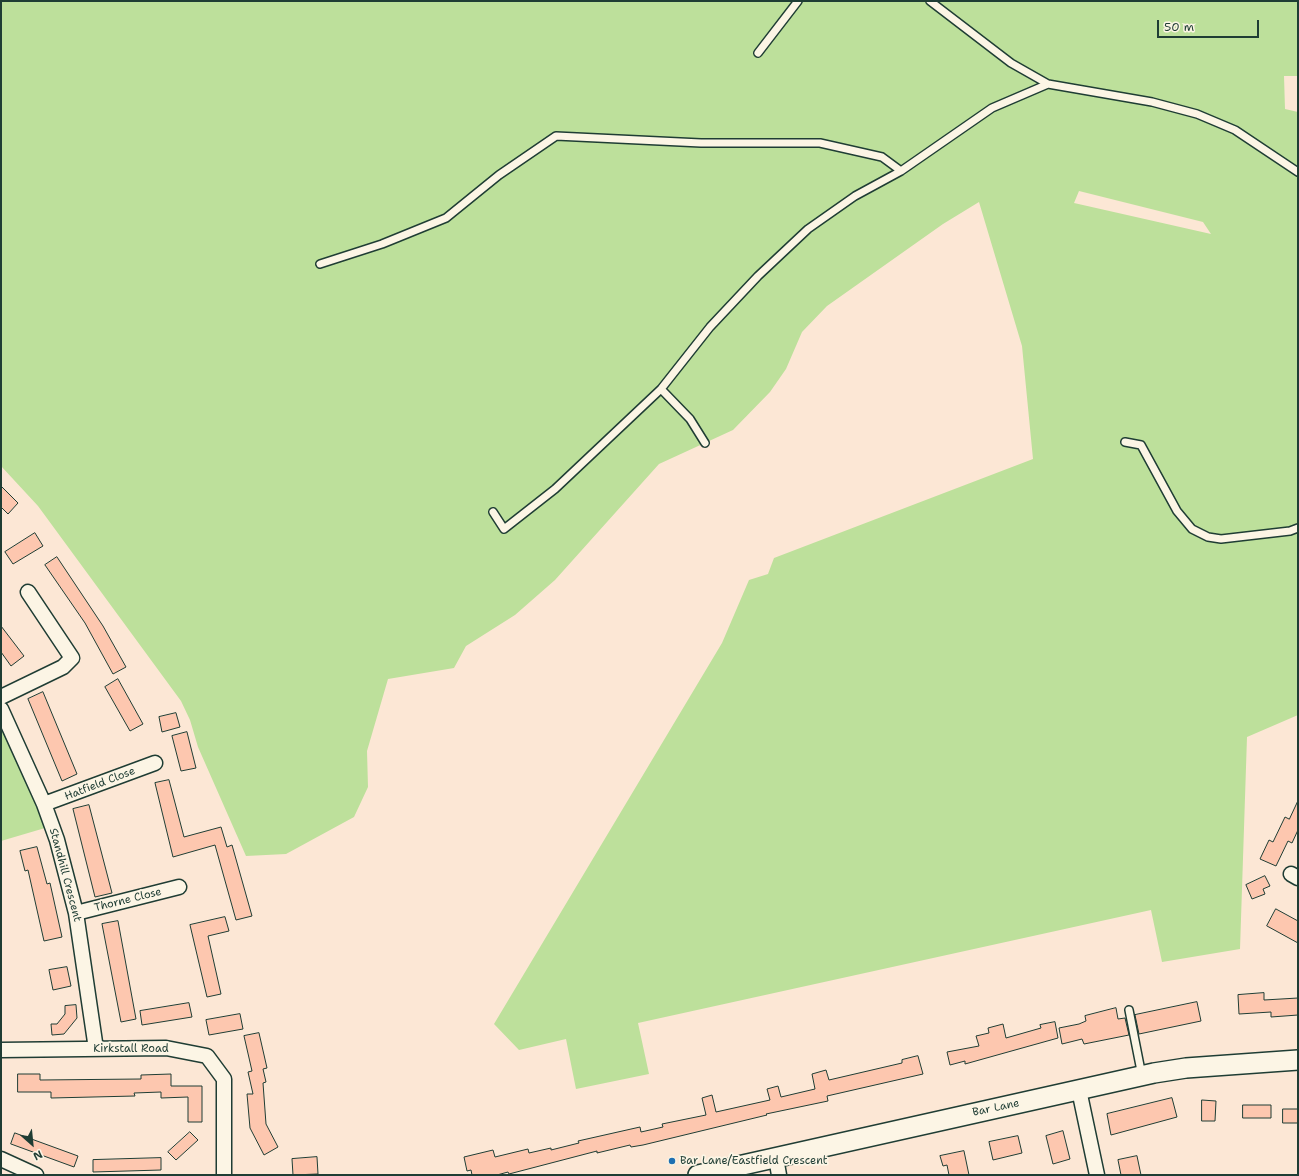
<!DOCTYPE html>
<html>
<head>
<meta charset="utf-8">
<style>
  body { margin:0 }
  #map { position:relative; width:1299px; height:1176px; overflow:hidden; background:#fce7d5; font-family:"Shantell Sans",sans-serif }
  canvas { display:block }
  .frame { position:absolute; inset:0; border:2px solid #1f3d34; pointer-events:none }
  .north { position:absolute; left:12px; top:1124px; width:40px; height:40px; -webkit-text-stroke:3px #fcf5e5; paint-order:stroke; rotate:153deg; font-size:11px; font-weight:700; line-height:16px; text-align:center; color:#1f3d34 }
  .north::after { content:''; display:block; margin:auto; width:14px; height:18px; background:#1f3d34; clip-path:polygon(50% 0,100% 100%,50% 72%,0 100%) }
  .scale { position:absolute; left:1157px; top:20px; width:102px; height:18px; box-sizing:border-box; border:2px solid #1f3d34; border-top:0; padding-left:5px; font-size:12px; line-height:14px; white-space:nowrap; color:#1f3d34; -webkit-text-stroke:3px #fcf5e5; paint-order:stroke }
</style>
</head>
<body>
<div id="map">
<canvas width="1299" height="1176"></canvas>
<div class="frame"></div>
<div class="north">N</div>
<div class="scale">50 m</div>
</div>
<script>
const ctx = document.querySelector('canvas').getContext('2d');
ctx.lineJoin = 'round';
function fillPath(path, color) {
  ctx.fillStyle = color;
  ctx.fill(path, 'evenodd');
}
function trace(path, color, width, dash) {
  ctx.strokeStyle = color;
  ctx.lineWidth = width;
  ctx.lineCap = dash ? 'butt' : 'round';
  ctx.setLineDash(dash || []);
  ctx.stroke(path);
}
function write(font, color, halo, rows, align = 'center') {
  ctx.font = font + ' "Shantell Sans",sans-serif';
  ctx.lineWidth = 3.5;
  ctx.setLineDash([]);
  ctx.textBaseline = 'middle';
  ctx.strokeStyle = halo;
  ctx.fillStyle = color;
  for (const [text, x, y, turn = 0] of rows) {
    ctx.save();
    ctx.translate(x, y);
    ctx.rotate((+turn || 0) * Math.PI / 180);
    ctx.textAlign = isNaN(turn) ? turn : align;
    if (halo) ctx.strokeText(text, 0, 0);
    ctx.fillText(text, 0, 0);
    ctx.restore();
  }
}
fillPath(new Path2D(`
  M1 1H1298V76H1284L1285 109 1298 112V715L1247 737 1240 949 1162 962 1151 910 638 1023 649 1074 576 1089 566 1039 519 1050 494 1024 722 643 749 580 768 574 774 558 1033 459 1022 346 979 202 943 224 827 306 802 332 786 369 770 392 733 430 659 464 555 580 515 615 466 646 454 668 388 679 367 751 368 787 354 817 286 854 246 856 198 747 190 720 181 701 38 506 1 466ZM1079 191 1203 222 1211 234 1074 203Z
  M1 726 27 781 45 828 1 841Z`), '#bde09b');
const building = new Path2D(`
  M1 486 18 503 8 514 1 507Z
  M35 533 43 546 13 564 5 552Z
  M57 557 103 626 126 667 113 674 85 623 45 565Z
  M1 626 24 656 11 666 1 652Z
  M118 679 143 724 130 731 105 687Z
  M43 692 77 774 62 781 28 699Z
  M176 713 180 727 162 732 159 717Z
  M187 732 196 768 181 771 172 736Z
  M169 780 184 837 221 827 227 847 232 845 252 916 236 920 215 845 173 857 155 783Z
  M1298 801V830L1292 843 1288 841 1276 866 1260 859 1269 840 1273 842 1285 817 1289 819Z
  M89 805 112 893 95 897 73 809Z
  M37 847 47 884 50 883 62 937 44 941 28 870 25 871 20 851Z
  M1265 876 1270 886 1263 889 1265 894 1252 899 1246 885Z
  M1276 909 1298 921V943L1267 926Z
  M225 917 229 931 208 936 221 994 207 997 190 925Z
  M118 921 136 1019 121 1022 102 924Z
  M67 967 71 986 53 990 49 970Z
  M1264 993V1000L1298 998V1015L1271 1017V1012L1239 1014 1238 995Z
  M1197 1002 1201 1021 1139 1034 1135 1015Z
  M189 1003 192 1017 142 1025 140 1011Z
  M76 1005 77 1018 64 1034 52 1035 51 1024H57L65 1014V1006Z
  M1116 1008 1118 1019 1125 1018 1129 1035 1084 1044 1082 1039 1062 1044 1059 1028 1079 1024 1086 1021 1085 1016Z
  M240 1014 243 1029 209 1035 206 1020Z
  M1055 1022 1058 1038 965 1064V1061L950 1065 947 1052 979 1046 976 1036 989 1033 988 1028 1003 1024 1006 1038 1041 1028 1040 1025Z
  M259 1033 267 1068 263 1069 266 1082 263 1083 266 1124 278 1147 264 1155 250 1128 247 1094H253L248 1072 252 1071 244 1036Z
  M918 1056 923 1074 827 1096 828 1101 766 1114 767 1115 643 1145 631 1147 630 1145 597 1153V1151L509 1174 508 1172 497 1175H472L471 1170 467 1171 464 1157 493 1150 495 1157 528 1149 529 1153 551 1148V1150L579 1143 578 1141 640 1127 641 1132 663 1127 662 1124 706 1115 702 1098 712 1095 716 1112 770 1100 767 1089 778 1086 781 1097 815 1089 812 1074 826 1070 829 1080 902 1063V1060Z
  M18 1074H40V1080L141 1079V1075L171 1074V1086H202V1122H188V1097L161 1098V1092L134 1093 135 1096 51 1098V1092H18Z
  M1172 1098 1177 1117 1111 1135 1107 1114Z
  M1202 1100 1216 1101 1215 1121H1202Z
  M1243 1105H1271V1118H1243Z
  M1283 1109H1298V1123H1283Z
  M1063 1131 1070 1159 1053 1164 1046 1136Z
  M190 1132 198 1140 176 1160 168 1152Z
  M15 1133 78 1156 74 1167 11 1144Z
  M1018 1136 1022 1153 993 1160 989 1142Z
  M964 1151 969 1175H949L947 1165 943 1166 940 1156Z
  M1137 1156 1141 1175H1121L1118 1160Z
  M317 1157 318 1174 293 1175 292 1159Z
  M161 1158V1170L93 1172V1160Z`);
fillPath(building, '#fdc7af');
trace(building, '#1f3d34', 1);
const service = new Path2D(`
  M930 1 1011 63 1048 84
  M758 53 798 1
  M320 264 382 244 446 218 499 175 556 136 701 143H820L882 157 901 171
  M661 389 690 419 705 443
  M1125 442 1141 445 1177 511 1192 529 1208 537 1221 539 1290 531 1298 528
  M493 512 504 529 555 489 661 389 710 327 758 276 808 229 855 196 901 171 992 108 1048 84 1152 102 1197 114 1235 130 1298 172
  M1129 1010 1142 1076`);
const minor = new Path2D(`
  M1 697 63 667 72 658 28 592
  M1 709 44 804 57 840 76 913 96 1049
  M44 804 155 763
  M1291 874 1298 878
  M76 913 179 887
  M1 1050 166 1048 207 1056 224 1079V1175
  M1079 1090 1097 1175
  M776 1158 779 1175
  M1 1159 36 1175`);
const secondary = new Path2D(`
  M698 1175 1154 1073 1186 1068 1298 1060`);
trace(service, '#1f3d34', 10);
trace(minor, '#1f3d34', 17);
trace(secondary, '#1f3d34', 22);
trace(service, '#fcf5e5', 7);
trace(minor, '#fcf5e5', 14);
trace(secondary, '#fcf5e5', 19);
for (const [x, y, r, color] of [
  [672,1161,4,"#1f6fb2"]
]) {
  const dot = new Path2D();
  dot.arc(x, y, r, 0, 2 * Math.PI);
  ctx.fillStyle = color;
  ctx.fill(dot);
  trace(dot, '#fcf5e5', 1.5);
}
write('11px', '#1f3d34', '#fcf5e5', [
  ["Hatfield Close",100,784,-21],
  ["Standhill Crescent",65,875,75],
  ["Thorne Close",128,900,-14],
  ["Kirkstall Road",131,1049],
  ["Bar Lane",996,1108,-12]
]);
write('11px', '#1f3d34', '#fcf5e5', [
  ["Bar Lane/Eastfield Crescent",680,1161]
], 'left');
</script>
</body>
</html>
